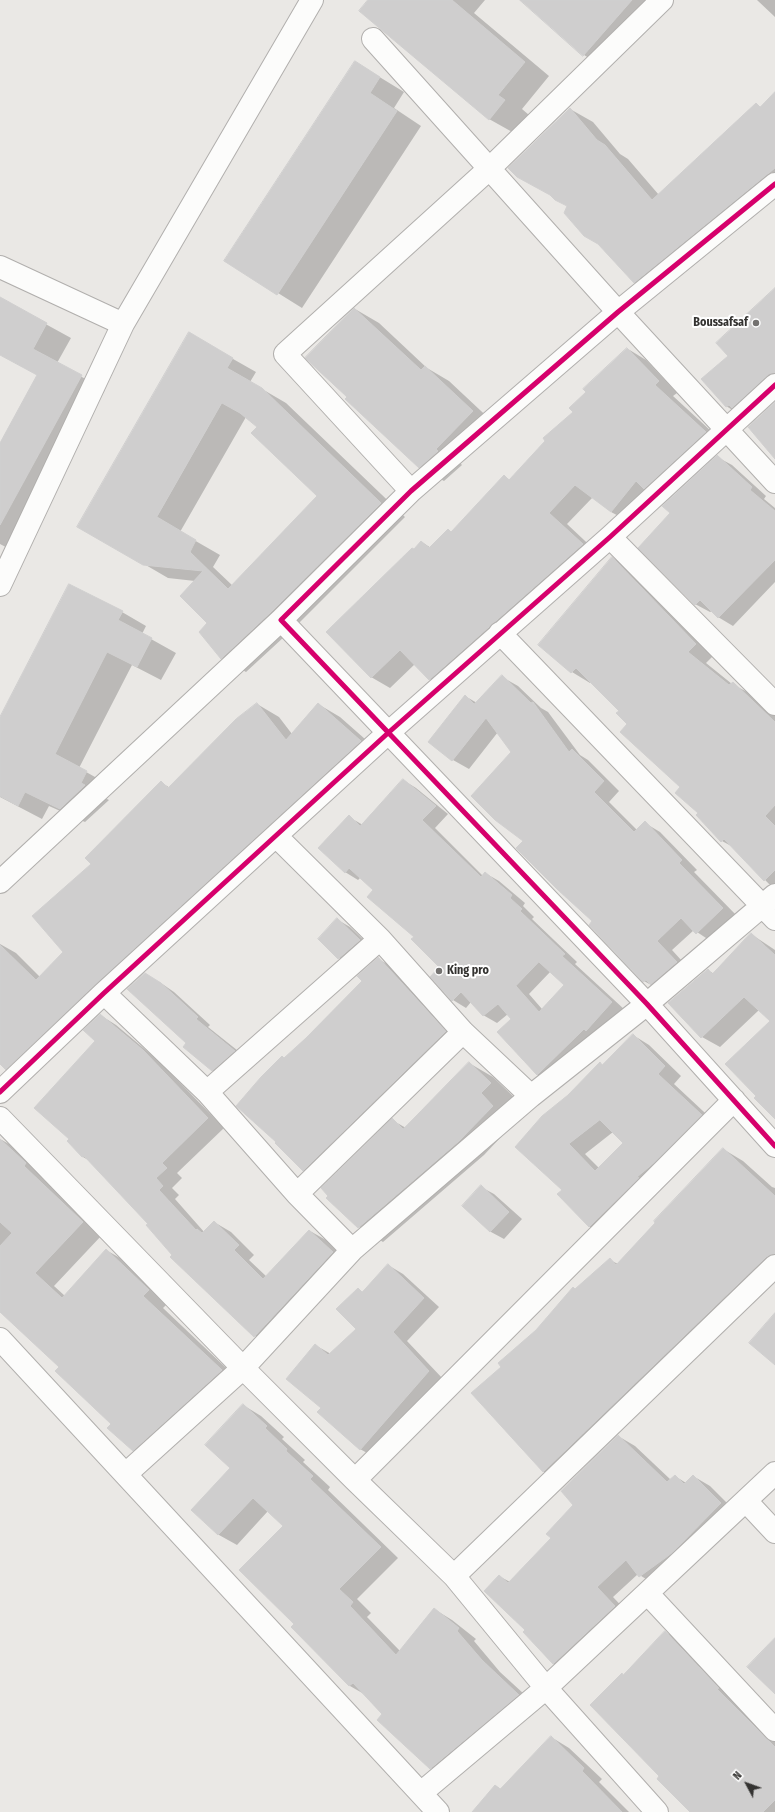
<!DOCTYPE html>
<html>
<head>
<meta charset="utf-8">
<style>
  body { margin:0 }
  #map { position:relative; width:775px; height:1812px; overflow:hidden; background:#eae8e5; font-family:"Fira Sans Condensed",sans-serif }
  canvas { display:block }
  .north { position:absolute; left:727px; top:1764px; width:40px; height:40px; -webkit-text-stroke:3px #fff; paint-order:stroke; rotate:311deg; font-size:11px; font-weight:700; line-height:16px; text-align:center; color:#343331 }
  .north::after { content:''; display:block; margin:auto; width:14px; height:18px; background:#343331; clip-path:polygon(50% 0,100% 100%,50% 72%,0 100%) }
</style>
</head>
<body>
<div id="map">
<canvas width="775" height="1812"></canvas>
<div class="north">N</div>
</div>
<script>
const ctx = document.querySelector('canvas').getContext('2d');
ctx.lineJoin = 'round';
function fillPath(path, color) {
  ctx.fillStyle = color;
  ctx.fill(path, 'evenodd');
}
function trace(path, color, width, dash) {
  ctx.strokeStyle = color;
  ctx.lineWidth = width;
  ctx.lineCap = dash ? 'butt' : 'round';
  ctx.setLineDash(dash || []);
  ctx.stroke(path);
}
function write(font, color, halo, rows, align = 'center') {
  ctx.font = font + ' "Fira Sans Condensed",sans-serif';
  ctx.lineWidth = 4;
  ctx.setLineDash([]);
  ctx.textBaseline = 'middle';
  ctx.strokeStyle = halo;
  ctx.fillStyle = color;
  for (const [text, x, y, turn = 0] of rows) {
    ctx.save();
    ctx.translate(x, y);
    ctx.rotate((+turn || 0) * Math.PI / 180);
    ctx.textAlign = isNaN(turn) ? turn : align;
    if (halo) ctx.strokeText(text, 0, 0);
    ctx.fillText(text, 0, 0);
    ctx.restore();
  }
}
fillPath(new Path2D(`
  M369 0H485L474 13 549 76 522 109 529 115 514 133 489 119Z
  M523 0H672L606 68 584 55Z
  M757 0H775V17Z
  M355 62 404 92 394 108 421 126 302 308 225 260Z
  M775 94V199L657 295 634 282 568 207 570 109 593 122 620 154 628 159 659 195 757 105 761 107Z
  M0 299 71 338 57 363 105 390 17 553 0 544V445L38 375 0 354Z
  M775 301V387L739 414 726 406 729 356Z
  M355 309 379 323 427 368 449 381 496 425 460 463 462 465 444 481 419 467Z
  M189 334 256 372 250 382 286 403 405 517 297 625 246 672 222 658 195 581 168 578 79 526ZM246 417 258 427 318 496 233 586 213 567 220 555 180 532Z
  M628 349 646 360 677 393 673 396 724 443 630 522 611 512 593 497 567 524 601 556 448 690 430 679 415 664 390 688 371 677 414 550 422 542 431 548 448 530 452 532 504 476 510 480 575 412Z
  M717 457 732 465 766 496 764 499 775 508V582L733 626 718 617 712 611 710 612 695 604 671 513Z
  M613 558 631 569 714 655 706 663 732 684 751 694 775 716V888L769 884 733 847 722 841 699 813 682 787 629 724 620 710 591 682 590 683 572 672 539 645Z
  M122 612 146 626 142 634 176 653 161 680 132 665 79 768 111 786 105 798 109 800 85 822 49 806 42 819 0 797V720Z
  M502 677 518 686 541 708 548 712 580 755 588 760 619 791 609 802 637 830 645 823 660 832 697 870 694 872 738 917 712 942 694 930 672 950 692 972 660 990 644 981 525 841 512 752 498 732 469 769 453 760 429 742 465 696 477 703Z
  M257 704 279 717 292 734 318 704 340 717 382 754 117 996 28 1081 6 1069 0 1063V944L16 953 40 977 65 952 93 864 161 782 170 788Z
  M403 780 416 788 448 814 435 828 483 876 485 873 499 881 525 903 523 906 534 917 532 919 577 962 575 964 625 1010 551 1082 537 1075 499 1032 512 1019 508 1014 497 1023 483 1015 471 1002 466 1008 453 1000 432 977 441 967 375 889 361 877 358 880 345 872 349 817 363 825ZM551 971 565 985 542 1009 529 994Z
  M338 920 350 927 372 948 352 966 339 958 319 939Z
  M751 934 775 950V1117L772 1021 759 1010 720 1047 702 1037 708 970 714 974Z
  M378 959 393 967 460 1040 318 1178 303 1170 277 1142 285 1059 363 981Z
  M158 981 174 992 210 1025 208 1027 247 1058 225 1078 212 1070 188 1043Z
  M100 1015 116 1025 159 1061 224 1128 177 1173 182 1178 172 1188 179 1195 175 1199 205 1233 214 1222 231 1232 254 1255 249 1260 267 1277 310 1231 326 1240 349 1262 271 1345 255 1336 174 1255 149 1224 90 1161 83 1157 68 1141 96 1041Z
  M633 1035 649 1045 681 1076 674 1084 718 1125 606 1236 590 1227 559 1194 564 1190 569 1095 600 1064 603 1065ZM613 1132 625 1143 599 1168 585 1154Z
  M469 1063 493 1077 515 1098 517 1120 484 1155 383 1242 359 1227 328 1198 392 1120 406 1128Z
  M0 1139 18 1149 46 1176 43 1179 102 1235 54 1286 65 1296 106 1250 127 1262 169 1302 163 1308 241 1382 153 1462 133 1450 113 1424 61 1367 0 1305Z
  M723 1149 743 1161 772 1187 775 1188V1280L564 1483 544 1472 473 1393 502 1367 576 1289 610 1260 618 1264Z
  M481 1187 494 1194 522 1219 504 1239 491 1232 463 1206Z
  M388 1265 403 1274 439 1307 407 1341 444 1380 376 1458 360 1449 322 1408 315 1345 331 1354 357 1329 358 1290 363 1292Z
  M243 1405 261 1416 284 1437 282 1439 305 1460 303 1462 330 1487 328 1490 398 1558 357 1599 371 1613 367 1617 400 1651 434 1609 452 1620 476 1639 474 1641 500 1672 536 1705 449 1778 431 1768 364 1694 350 1686 293 1627 295 1624 285 1526 268 1511 237 1545 219 1535 192 1510 231 1468Z
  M618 1436 635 1446 671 1480 675 1476 686 1483 693 1476 710 1486 737 1513 657 1586 638 1574 613 1597 631 1616 570 1673 553 1664 524 1632 526 1630 499 1576 510 1582 552 1538Z
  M665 1632 683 1642 775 1742V1812H691L661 1776 624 1676Z
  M551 1737 569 1748 602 1779 599 1782 629 1812H474L496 1786 501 1789Z`), '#0003');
const building = new Path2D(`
  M368 0H452L525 62 498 95 505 100 489 120 359 11Z
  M520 0H632L583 56Z
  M355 61 380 77 370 93 397 111 277 295 224 261Z
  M775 92V168L634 283 598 244 584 236 564 213 567 206 555 200 550 195 517 177 508 168 570 108 597 140 605 145 652 200 756 103 760 107Z
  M775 288V373L767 376 732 408 729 405 726 407 701 379 728 356 716 343Z
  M0 297 47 323 33 349 82 375 0 525V443L37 375 0 355Z
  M354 308 421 370 425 366 473 411 436 449 438 451 419 468 345 399 347 397 305 358Z
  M189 332 233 358 227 368 262 388 381 503 272 611 221 659 199 632 207 623 180 596 203 571 143 565 77 527ZM222 403 240 413 257 427 251 433 317 496 228 589 190 552 196 540 157 517Z
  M627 348 659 381 655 385 706 432 644 489 636 481 611 512 575 485 549 513 583 544 429 680 400 650 371 678 326 632 412 548 414 549 421 541 429 548 448 529 451 532 504 475 509 480 545 441 543 438 573 412 569 408 586 392 583 389Z
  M775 402V459L748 427Z
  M717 455 752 487 750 490 775 511V560L718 618 700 600 695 605 638 548 670 513 662 506Z
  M612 557 696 644 688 652 729 685 733 682 775 722V805L765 816 775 826V870L764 881 724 839 721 842 696 815 698 813 675 793 680 787 620 732 627 724 616 713 619 711 576 668 571 673 538 645Z
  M69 584 123 611 118 620 152 638 137 667 107 652 55 754 87 771 81 783 85 785 60 809 25 792 18 806 0 796V717Z
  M502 675 531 703 533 702 569 752 572 749 604 781 594 792 634 832 645 821 682 860 679 863 723 908 696 934 681 918 657 941 677 962 651 985 646 980 643 982 589 925 592 921 558 890 516 848 523 841 495 820 471 796 511 752 486 718 452 761 428 742 465 695 474 704Z
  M257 703 286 740 318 703 361 741 96 984 6 1070 0 1064V945L36 980 63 952 32 916 91 864 85 858 161 781 168 788 236 719Z
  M403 779 436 806 422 820 481 877 485 872 512 895 510 898 522 909 520 911 565 954 562 956 612 1002 586 1031 584 1029 537 1075 497 1032 511 1019 498 1004 483 1016 461 992 452 1001 430 977 439 967 411 939 414 937 367 897 373 890 349 868 345 873 318 848 349 815 360 826ZM539 962 564 985 539 1012 516 986Z
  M337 918 360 940 338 959 318 939Z
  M751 933 775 955V1119L754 1098 756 1096 725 1064 770 1021 744 997 701 1038 668 1003 708 969 712 974Z
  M378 957 446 1031 303 1171 275 1143 276 1142 236 1106 261 1077 282 1056 284 1058 306 1038 362 981 357 976Z
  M145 973 161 983 198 1017 196 1019 235 1051 212 1071 183 1047 186 1043 127 989Z
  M100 1014 143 1050 208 1118 162 1163 167 1168 156 1178 163 1186 159 1190 196 1230 197 1229 202 1233 214 1221 239 1245 234 1250 263 1279 309 1230 333 1252 254 1337 170 1257 172 1255 146 1225 148 1224 84 1156 82 1157 67 1141 69 1139 34 1108 95 1041 83 1030Z
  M633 1034 665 1066 658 1074 702 1115 655 1162 637 1177 639 1178 589 1227 557 1194 562 1190 515 1147 542 1116 568 1095 600 1062 602 1065ZM600 1120 623 1143 595 1171 569 1144Z
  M469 1062 491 1083 481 1093 493 1106 459 1141 358 1228 326 1198 328 1196 321 1188 392 1118 403 1129Z
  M0 1139 26 1163 24 1166 83 1222 35 1273 62 1298 106 1249 149 1290 143 1296 222 1370 133 1451 107 1428 111 1424 55 1371 59 1367 0 1312V1246L12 1233 0 1222Z
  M723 1148 775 1196V1254L766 1257 543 1472 471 1393 501 1367 498 1363 536 1330 573 1287 575 1289 610 1258 616 1265 655 1223 654 1221Z
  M481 1185 509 1212 490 1232 462 1206Z
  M388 1264 424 1298 393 1332 429 1371 360 1450 317 1412 321 1408 286 1379 315 1344 328 1355 356 1329 336 1309 358 1288 362 1292Z
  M775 1313V1365L749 1343Z
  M243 1404 267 1426 265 1428 287 1449 286 1451 313 1476 310 1479 381 1547 339 1589 353 1602 350 1606 396 1655 434 1608 459 1628 457 1631 482 1660 519 1695 430 1769 377 1720 382 1714 353 1683 349 1686 291 1627 294 1624 239 1570 283 1526 253 1498 218 1535 191 1510 230 1468 205 1445Z
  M618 1435 667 1482 675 1475 684 1484 693 1475 721 1503 672 1553 639 1577 626 1560 597 1587 615 1606 553 1664 523 1632 525 1630 484 1591 499 1575 508 1583 551 1538 546 1534 573 1505 561 1491Z
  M665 1631 719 1688 717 1689 775 1747V1800L763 1812H690L657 1779 659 1776 590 1705 622 1673 623 1675Z
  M775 1638V1694L747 1667Z
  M551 1736 584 1768 582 1771 622 1812H472L495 1785 500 1789Z`);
fillPath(building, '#cfcece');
trace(building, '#d0cfcf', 1);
const minor = new Path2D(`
  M373 39 618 312 775 482
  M775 184 618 312 411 491 281 620 647 1004 775 1146
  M0 267 123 324
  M411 491 285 354 490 168 662 0
  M610 537 775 704
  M0 585 123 324 312 0
  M500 633 775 919
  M276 836 380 939 463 1032 531 1096
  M0 882 281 620
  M104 993 207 1092 297 1194 352 1250
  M0 1092 104 993 388 733 610 537 775 385
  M207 1092 380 939
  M0 1118 243 1368 355 1480 454 1576 546 1688 657 1812
  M297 1194 463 1032
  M0 1339 438 1812
  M127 1473 243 1368 352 1250 531 1096 647 1004 775 895
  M355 1480 734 1100
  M746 1501 775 1532
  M454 1576 775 1266
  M648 1594 775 1730
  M421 1793 546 1688 775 1473`);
trace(minor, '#b1afad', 24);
trace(minor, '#fcfcfb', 22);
trace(new Path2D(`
  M775 184 618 312 411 491 281 620 647 1004 775 1146
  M0 1092 104 993 388 733 610 537 775 385`), '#d6006c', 5);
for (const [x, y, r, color] of [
  [756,323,4,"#747270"],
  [439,971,4,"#747270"]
]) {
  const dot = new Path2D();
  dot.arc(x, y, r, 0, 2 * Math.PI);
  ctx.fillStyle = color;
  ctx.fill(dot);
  trace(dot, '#fff', 1.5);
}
write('bold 12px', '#343331', '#fff', [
  ["Boussafsaf",748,323],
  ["King pro",447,971,"left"]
], 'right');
</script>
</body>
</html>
